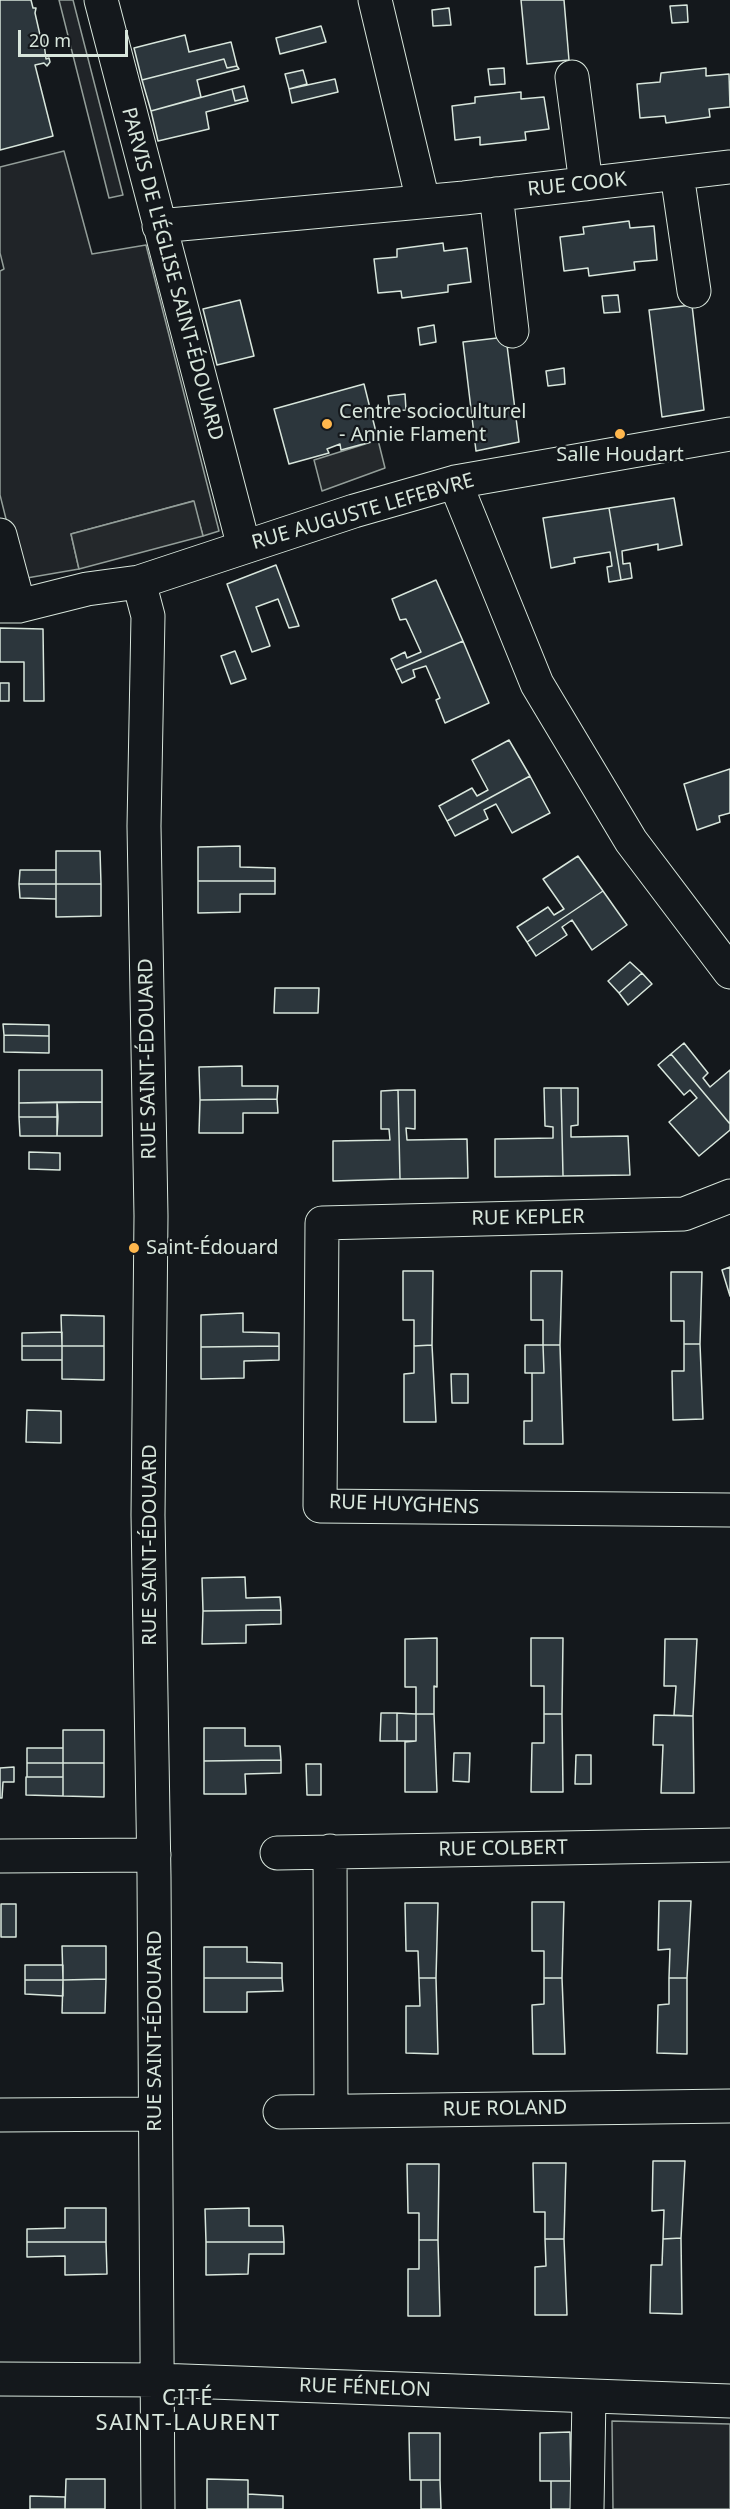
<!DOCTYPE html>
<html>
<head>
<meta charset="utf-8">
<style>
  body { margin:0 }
  #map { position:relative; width:730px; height:2509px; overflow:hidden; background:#14181c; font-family:"Noto Sans",sans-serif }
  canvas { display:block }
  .scale { position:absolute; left:18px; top:30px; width:110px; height:27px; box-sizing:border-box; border:3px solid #d8e6dc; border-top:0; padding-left:8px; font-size:18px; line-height:21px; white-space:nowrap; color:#d8e6dc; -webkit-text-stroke:4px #14181c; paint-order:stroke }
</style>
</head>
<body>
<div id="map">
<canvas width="730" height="2509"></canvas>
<div class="scale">20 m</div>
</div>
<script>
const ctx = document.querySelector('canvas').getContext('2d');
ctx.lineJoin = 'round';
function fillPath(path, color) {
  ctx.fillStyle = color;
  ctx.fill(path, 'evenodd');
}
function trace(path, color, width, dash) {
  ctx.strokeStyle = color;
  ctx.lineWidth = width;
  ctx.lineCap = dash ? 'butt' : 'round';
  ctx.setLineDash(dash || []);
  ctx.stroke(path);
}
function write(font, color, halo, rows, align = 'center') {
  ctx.font = font + ' "Noto Sans",sans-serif';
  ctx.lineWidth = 4.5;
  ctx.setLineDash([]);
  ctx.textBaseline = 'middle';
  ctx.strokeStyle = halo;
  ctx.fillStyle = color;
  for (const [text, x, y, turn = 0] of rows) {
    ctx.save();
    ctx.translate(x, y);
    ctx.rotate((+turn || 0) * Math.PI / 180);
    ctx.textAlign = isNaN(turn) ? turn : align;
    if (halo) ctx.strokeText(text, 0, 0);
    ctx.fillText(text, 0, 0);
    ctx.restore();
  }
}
const green = new Path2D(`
  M59 0H73L123 195 109 198Z
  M64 151 92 254 146 245 219 531 203 536 193 501 71 534 79 569 21 579 0 495V271L4 269 0 253V167Z
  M612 2421 730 2424V2509H613Z`);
fillPath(green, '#202428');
trace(green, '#939e99', 1.5);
const parking = new Path2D(`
  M378 440 385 468 322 491 314 460Z
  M194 501 203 536 79 569 71 534Z`);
fillPath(parking, '#24282b');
trace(parking, '#939e99', 1.5);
const building = new Path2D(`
  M0 0H31L33 8H36L35 13 40 35H43L46 59 49 58 50 62 47 66 44 63 35 65 53 136 0 150Z
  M521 0H564L569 60 527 64Z
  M687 5 688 22 672 23 670 6Z
  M449 8 451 25 433 26 432 10Z
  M321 26 326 42 280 54 276 38Z
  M185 35 189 52 231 42 237 66 227 68 224 59 142 80 134 48Z
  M224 59 227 68 237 66 239 69 197 80 201 97 151 111 142 80Z
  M504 68 505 84 490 85 488 69Z
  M706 68V76L729 74 730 107 709 109 710 117 666 123 665 116 640 118 637 84 660 82 661 73Z
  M303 70 307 84 289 89 285 74Z
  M335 79 338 92 292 103 289 89Z
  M244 86 247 98 235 101 232 89Z
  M232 89 235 101 247 98 248 101 206 112 209 129 158 141 151 111Z
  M521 92V99L544 97 549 129 525 132 526 140 480 145V137L455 140 452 106 475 103V97Z
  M629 221 630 228 654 226 657 260 634 262 635 270 589 276 588 268 564 271 560 237 584 234 583 227Z
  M443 243 444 251 467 248 471 282 448 285V292L402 298 401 291 378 293 374 259 397 257V249Z
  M618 295 620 312 604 313 602 296Z
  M240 300 254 356 217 365 203 309Z
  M692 305 704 410 662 417 649 310Z
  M434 325 436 342 420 345 418 328Z
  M506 337 519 442 476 451 463 342Z
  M564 368 565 384 548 386 546 371Z
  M364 384 378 440 341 450 340 444 327 449 329 453 289 464 274 409Z
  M405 394 406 410 390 411 388 396Z
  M674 498 682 545 658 550V544L622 551 623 564 630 563 632 578 621 580 609 508Z
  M609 508 621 580 609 582 607 567 612 566 610 552 574 558 575 563 551 568 543 518Z
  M276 565 299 626 289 628 278 599 256 607 270 646 252 652 227 584Z
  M436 580 463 641 396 670 391 659 405 652 407 658 421 652 406 619 400 620 392 599Z
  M0 628 43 629 44 701H24V662H0Z
  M463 641 489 703 445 723 436 700 440 698 426 666 413 670 415 677 402 683 396 670Z
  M235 651 246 679 231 684 221 656Z
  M0 683H9V701H0Z
  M509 740 530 776 447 821 439 806 472 788 477 796 488 790 472 760Z
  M730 769V813L719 816 720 822 697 830 684 784Z
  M530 776 550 813 512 833 496 804 484 810 488 819 455 836 447 821Z
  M240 846V867L275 868V881H198V847Z
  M56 851H100L101 884H56Z
  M578 856 603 891 527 942 517 927 548 907 554 915 564 909 543 879Z
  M20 870H56V884H19Z
  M198 881H275V894H240V912L198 913Z
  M19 884H56V899L20 898Z
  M56 884H101V916L56 917Z
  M603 891 627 925 592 950 572 920 562 927 567 935 536 956 527 942Z
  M630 962 642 973 619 993 608 981Z
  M642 973 652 984 628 1005 619 993Z
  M275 988H319L318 1013H274Z
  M3 1024 49 1025V1036L4 1035Z
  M4 1035 49 1036V1053L4 1052Z
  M684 1043 708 1073 703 1078 710 1087 730 1070V1124L671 1054Z
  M671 1054 730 1124V1130L699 1156 669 1122 697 1098 690 1090 684 1095 658 1065Z
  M242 1066V1086H278L277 1099 200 1100 199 1067Z
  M19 1070H102V1102L19 1103Z
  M544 1088H561L563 1176 495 1177V1139L553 1138V1127L545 1126Z
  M561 1088H578V1125L571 1126V1137L628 1136 630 1175 563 1176Z
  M398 1090H415V1129L406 1128 407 1140 467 1139 468 1178 400 1179Z
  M398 1090 400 1179 333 1181V1141L390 1140 389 1129H381V1091Z
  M277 1099 278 1113H243V1133H199L200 1100Z
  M57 1102H102V1136H57Z
  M57 1102 58 1117H19V1103Z
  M19 1117H58L57 1136H20Z
  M29 1152 60 1153V1170L29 1169Z
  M730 1267V1296L722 1270Z
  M403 1271H433L432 1345 414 1346V1320H403Z
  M531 1271H562L560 1345H543V1320H531Z
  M671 1272H702L700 1344H684V1321H671Z
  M243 1313V1332L279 1333V1346L201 1347V1315Z
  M61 1315 104 1316V1346H62Z
  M62 1332V1346H22V1333Z
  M684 1344H700L703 1419 673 1420 672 1371H684Z
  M432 1345 436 1422H404V1374L414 1373V1346Z
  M525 1345H543L544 1373H525Z
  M543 1345H560L563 1444H524V1421H532V1373H544Z
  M22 1346H62V1360H22Z
  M62 1346H104V1380L62 1379Z
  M279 1346V1360L244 1361V1378L201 1379V1347Z
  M451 1374H468V1403H452Z
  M27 1410 61 1411V1443L26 1442Z
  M245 1577 246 1598 280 1597 281 1610 203 1611 202 1578Z
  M281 1610V1624L246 1625V1643L202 1644 203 1611Z
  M437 1638V1687L434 1686V1714H416V1687H405V1639Z
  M531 1638H563L562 1714H544V1686H531Z
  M665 1639H697L693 1716 674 1715 676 1686H664Z
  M381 1713H397V1741H380Z
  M397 1713 416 1714V1741H397Z
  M416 1714H434L437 1792H405V1742L416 1741Z
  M544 1714H562L563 1792H531L532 1743H544Z
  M654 1715 693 1716 694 1793H661L663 1745H653Z
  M204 1728H245V1746H280L281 1760 204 1761Z
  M63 1730H104V1763H63Z
  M27 1748H63V1763H27Z
  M454 1753H470L469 1782 453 1781Z
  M576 1755H591V1784H575Z
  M281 1760V1773L245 1774 246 1794H204V1761Z
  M27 1763H63V1777H27Z
  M63 1763H104V1797L63 1796Z
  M306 1764H321V1795H307Z
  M14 1767V1782H3L2 1798H0V1768Z
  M26 1777H63V1796L26 1795Z
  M659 1901H691L687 1978H669L670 1949 658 1950Z
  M532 1902H564L562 1978H544V1951H532Z
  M405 1903H438L436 1978H419L418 1951H406Z
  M1 1904H16V1937H1Z
  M62 1946H106V1979L63 1980Z
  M204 1947H247V1962L282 1963V1978H204Z
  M25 1965H63V1980H25Z
  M204 1978H282L283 1991 247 1992V2012H204Z
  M419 1978H436L438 2054 406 2053V2006H420Z
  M544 1978H562L565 2054H533L532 2005 544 2004Z
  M669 1978H687V2054L657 2053 658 2005 669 2004Z
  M106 1979 105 2013H62L63 1980Z
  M25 1980H63V1996L25 1994Z
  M653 2161H685L681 2238 663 2239 664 2210 652 2211Z
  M533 2163H566L564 2239H545V2212H534Z
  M407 2164H439L438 2240H419V2213H408Z
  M65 2208H106V2242H27V2229L65 2228Z
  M249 2208V2226H283L284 2242H206L205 2209Z
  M681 2238 682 2314 650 2313 651 2265H662L663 2239Z
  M545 2239H564L567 2315H535V2267L546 2266Z
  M419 2240H438L440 2316H408V2269H419Z
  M27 2242H106L107 2274 65 2275V2256L27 2257Z
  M206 2242H284V2254H249L248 2274 206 2275Z
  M570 2432 571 2481H540V2433Z
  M409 2433H440V2480H410Z
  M66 2479H105V2509H65Z
  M207 2479 248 2480V2509H207Z
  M421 2480H440L441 2509H421Z
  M551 2481H571V2509H551Z
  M248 2494 283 2496V2509H248Z
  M30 2496 65 2497V2509H30Z`);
fillPath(building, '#2c363c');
trace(building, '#d8e6dc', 1.5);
const minor = new Path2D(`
  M101 0 244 547
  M375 0 423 201
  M572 77 586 184
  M677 174 694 291
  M496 194 512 331
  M159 226 464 198 730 167
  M455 482 537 684 631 841 730 972
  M0 535 19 606
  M139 582 148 616 144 826 151 1216 148 1515 154 1877 158 2509
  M0 606H19L87 589 139 582 354 511 455 482 730 434
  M730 1196 684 1214 322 1223 320 1506 730 1510
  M330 1851 331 2111
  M277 1853 730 1845
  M0 1856 154 1855
  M280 2112 730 2106
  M0 2115 155 2114
  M0 2379 157 2380 730 2401
  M587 2509 589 2396`);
trace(minor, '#d8e6dc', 35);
trace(minor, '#14181c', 33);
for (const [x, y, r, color] of [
  [327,424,6,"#ffb74d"],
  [620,434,6,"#ffb74d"],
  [134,1248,6,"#ffb74d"]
]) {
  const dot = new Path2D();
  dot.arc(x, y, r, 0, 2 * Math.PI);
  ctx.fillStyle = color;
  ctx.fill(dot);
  trace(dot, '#14181c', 2);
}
write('20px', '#d8e6dc', '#14181c', [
  ["RUE COOK",577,185,-6],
  ["PARVIS DE L'ÉGLISE SAINT-ÉDOUARD",172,274,75],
  ["RUE AUGUSTE LEFEBVRE",363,512,-16],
  ["RUE SAINT-ÉDOUARD",148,1059,-91],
  ["RUE KEPLER",528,1218,-1],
  ["RUE HUYGHENS",404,1505,2],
  ["RUE SAINT-ÉDOUARD",150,1545,-90],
  ["RUE COLBERT",503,1849,-1],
  ["RUE SAINT-ÉDOUARD",155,2031,-90],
  ["RUE ROLAND",505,2109,-1],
  ["RUE FÉNELON",365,2388,2]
]);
write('20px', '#d8e6dc', '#14181c', [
  ["Centre socioculturel",339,412],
  ["- Annie Flament",339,435],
  ["Salle Houdart",620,455,"center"],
  ["Saint-Édouard",146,1248]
], 'left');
ctx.letterSpacing = '1.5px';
write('22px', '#d8e6dc', '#14181c', [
  ["CITÉ",188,2399],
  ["SAINT-LAURENT",188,2424]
]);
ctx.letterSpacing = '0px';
</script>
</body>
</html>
